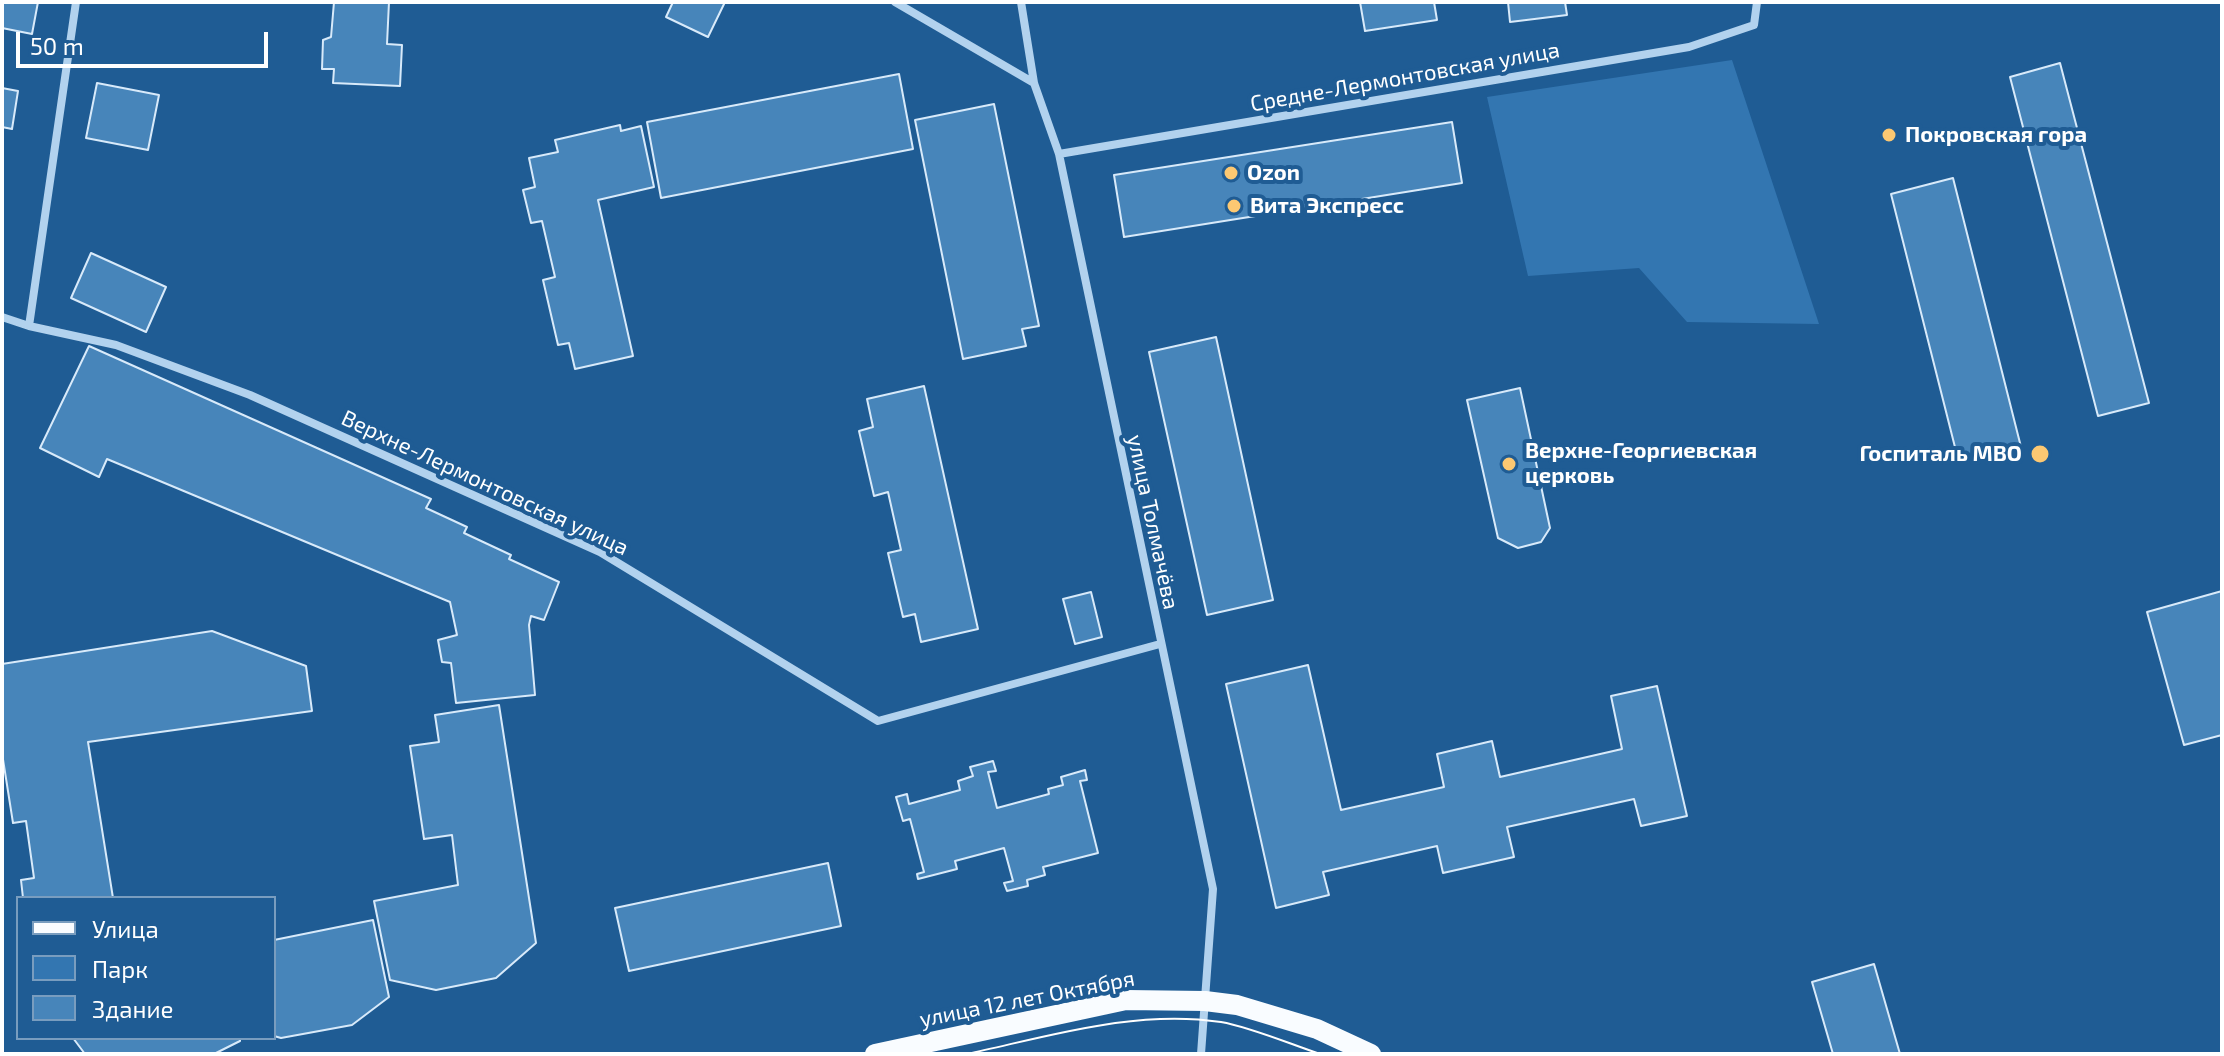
<!DOCTYPE html>
<html>
<head>
<meta charset="utf-8">
<style>
  body { margin:0 }
  #map { position:relative; width:2224px; height:1056px; overflow:hidden; background:#1f5c94; font-family:"Exo 2",sans-serif }
  canvas { display:block }
  .frame { position:absolute; inset:0; border:4px solid #fff; pointer-events:none }
  .legend { position:absolute; left:16px; top:896px; width:260px; height:144px; box-sizing:border-box; background:#1f5c94; border:2px solid #799dbf; margin:0; padding:10px 14px; list-style:none; font-size:24px; color:#fff }
  .legend li { display:flex; align-items:center; gap:16px; height:40px }
  .legend b { width:40px; border:2px solid #799dbf }
  .scale { position:absolute; left:16px; top:32px; width:252px; height:36px; box-sizing:border-box; border:4px solid #fff; border-top:0; padding-left:10px; font-size:24px; line-height:28px; white-space:nowrap; color:#fff; -webkit-text-stroke:6px #1f5c94; paint-order:stroke }
</style>
</head>
<body>
<div id="map">
<canvas width="2224" height="1056"></canvas>
<div class="frame"></div>
<ul class="legend">
<li><b style="height:10px;background:#f9fcff"></b>Улица</li>
<li><b style="height:22px;background:#3376b1"></b>Парк</li>
<li><b style="height:22px;background:#4785ba"></b>Здание</li>
</ul>
<div class="scale">50 m</div>
</div>
<script>
const ctx = document.querySelector('canvas').getContext('2d');
ctx.lineJoin = 'round';
function fillPath(path, color) {
  ctx.fillStyle = color;
  ctx.fill(path, 'evenodd');
}
function trace(path, color, width, dash) {
  ctx.strokeStyle = color;
  ctx.lineWidth = width;
  ctx.lineCap = dash ? 'butt' : 'round';
  ctx.setLineDash(dash || []);
  ctx.stroke(path);
}
function write(font, color, halo, rows, align = 'center') {
  ctx.font = font + ' "Exo 2",sans-serif';
  ctx.lineWidth = 8;
  ctx.setLineDash([]);
  ctx.textBaseline = 'middle';
  ctx.strokeStyle = halo;
  ctx.fillStyle = color;
  for (const [text, x, y, turn = 0] of rows) {
    ctx.save();
    ctx.translate(x, y);
    ctx.rotate((+turn || 0) * Math.PI / 180);
    ctx.textAlign = isNaN(turn) ? turn : align;
    if (halo) ctx.strokeText(text, 0, 0);
    ctx.fillText(text, 0, 0);
    ctx.restore();
  }
}
fillPath(new Path2D(`
  M1732 60 1819 324 1687 322 1639 268 1528 276 1487 97Z`), '#3376b1');
const building = new Path2D(`
  M2 2H38L32 34 2 28Z
  M334 2H389L387 44 402 45 400 86 333 83 334 69H322L323 40 331 37Z
  M673 2H725L708 37 666 17Z
  M1360 2H1434L1437 20 1365 31Z
  M1508 2H1565L1567 15 1510 22Z
  M2060 63 2149 403 2098 416 2010 77Z
  M899 74 913 149 661 198 647 122Z
  M97 83 159 95 148 150 86 138Z
  M2 88 18 91 12 129 2 127Z
  M994 104 1039 326 1022 329 1026 346 963 359 915 120Z
  M1452 122 1462 183 1124 237 1114 175Z
  M620 125 621 131 641 126 654 187 598 200 633 356 575 369 569 343 558 345 543 280 555 277 542 221 531 223 523 190 535 187 529 158 558 152 555 140Z
  M1953 178 2021 447 1959 463 1891 194Z
  M91 253 166 287 146 332 71 298Z
  M1216 337 1273 600 1207 615 1149 352Z
  M89 346 431 499 426 508 467 527 464 533 511 555 509 559 559 582 544 620 531 616 529 625 535 695 456 703 451 663 442 662 438 640 457 635 450 602 107 459 99 477 40 448Z
  M924 386 978 629 921 642 915 614 903 617 888 553 901 550 888 492 874 496 859 431 873 427 867 399Z
  M1520 388 1550 528 1541 542 1518 548 1498 538 1467 400Z
  M2222 591V735L2184 745 2147 612Z
  M1091 592 1102 637 1075 644 1063 599Z
  M212 631 306 666 312 711 88 742 113 898H23L21 880 34 878 26 821 13 823 2 753V664Z
  M1308 665 1341 810 1444 787 1437 754 1492 741 1500 777 1622 749 1611 696 1657 686 1687 816 1641 826 1634 799 1507 827 1514 857 1443 873 1437 846 1323 872 1329 895 1276 908 1226 684Z
  M499 705 536 943 496 978 436 990 390 980 374 901 458 885 452 835 424 839 410 746 439 742 435 715Z
  M993 761 996 771 988 772 997 808 1049 794 1048 789 1063 785 1061 777 1085 770 1087 780 1080 781 1098 853 1043 867 1045 875 1027 880 1028 886 1007 891 1004 883 1013 881 1004 848 955 861 957 869 918 879 917 874 924 872 910 819 903 821 896 797 907 794 909 804 960 790 958 781 973 776 970 767Z
  M828 863 841 926 629 971 615 908Z
  M373 920 389 997 352 1025 281 1038 274 1036V940Z
  M1874 964 1900 1054H1833L1812 982Z
  M73 1038H240V1041L214 1054H85Z`);
fillPath(building, '#4785ba');
trace(building, '#d8eafa', 2);
trace(new Path2D(`
  M895 2 1034 83
  M1021 2 1034 83 1059 154 1213 889 1201 1054
  M1059 154 1689 47 1754 25 1757 2
  M2 317 29 326 116 345 250 395 600 552 878 721 1160 644
  M29 326 76 2`), '#b2d2ee', 8);
trace(new Path2D(`
  M875 1054 1126 1000 1205 1001 1237 1005 1317 1029 1371 1054`), '#f9fcff', 20);
trace(new Path2D(`
  M967 1054C1050 1036 1136 1009 1221 1022 1250 1027 1290 1044 1320 1054`), '#fff', 2);
for (const [x, y, r, color] of [
  [1889,135,8,"#fcc872"],
  [1231,173,8,"#fcc872"],
  [1234,206,8,"#fcc872"],
  [2040,454,10,"#fcc872"],
  [1509,464,8,"#fcc872"]
]) {
  const dot = new Path2D();
  dot.arc(x, y, r, 0, 2 * Math.PI);
  ctx.fillStyle = color;
  ctx.fill(dot);
  trace(dot, '#1f5c94', 3);
}
write('22px', '#fff', '#1f5c94', [
  ["Средне-Лермонтовская улица",1405,77,-10],
  ["Верхне-Лермонтовская улица",485,483,25],
  ["улица Толмачёва",1153,522,78],
  ["улица 12 лет Октября",1027,999,-11]
]);
write('bold 22px', '#fff', '#1f5c94', [
  ["Покровская гора",1905,135],
  ["Ozon",1247,173],
  ["Вита Экспресс",1250,206],
  ["Верхне-Георгиевская",1525,451],
  ["церковь",1525,476],
  ["Госпиталь МВО",2022,454,"right"]
], 'left');
</script>
</body>
</html>
